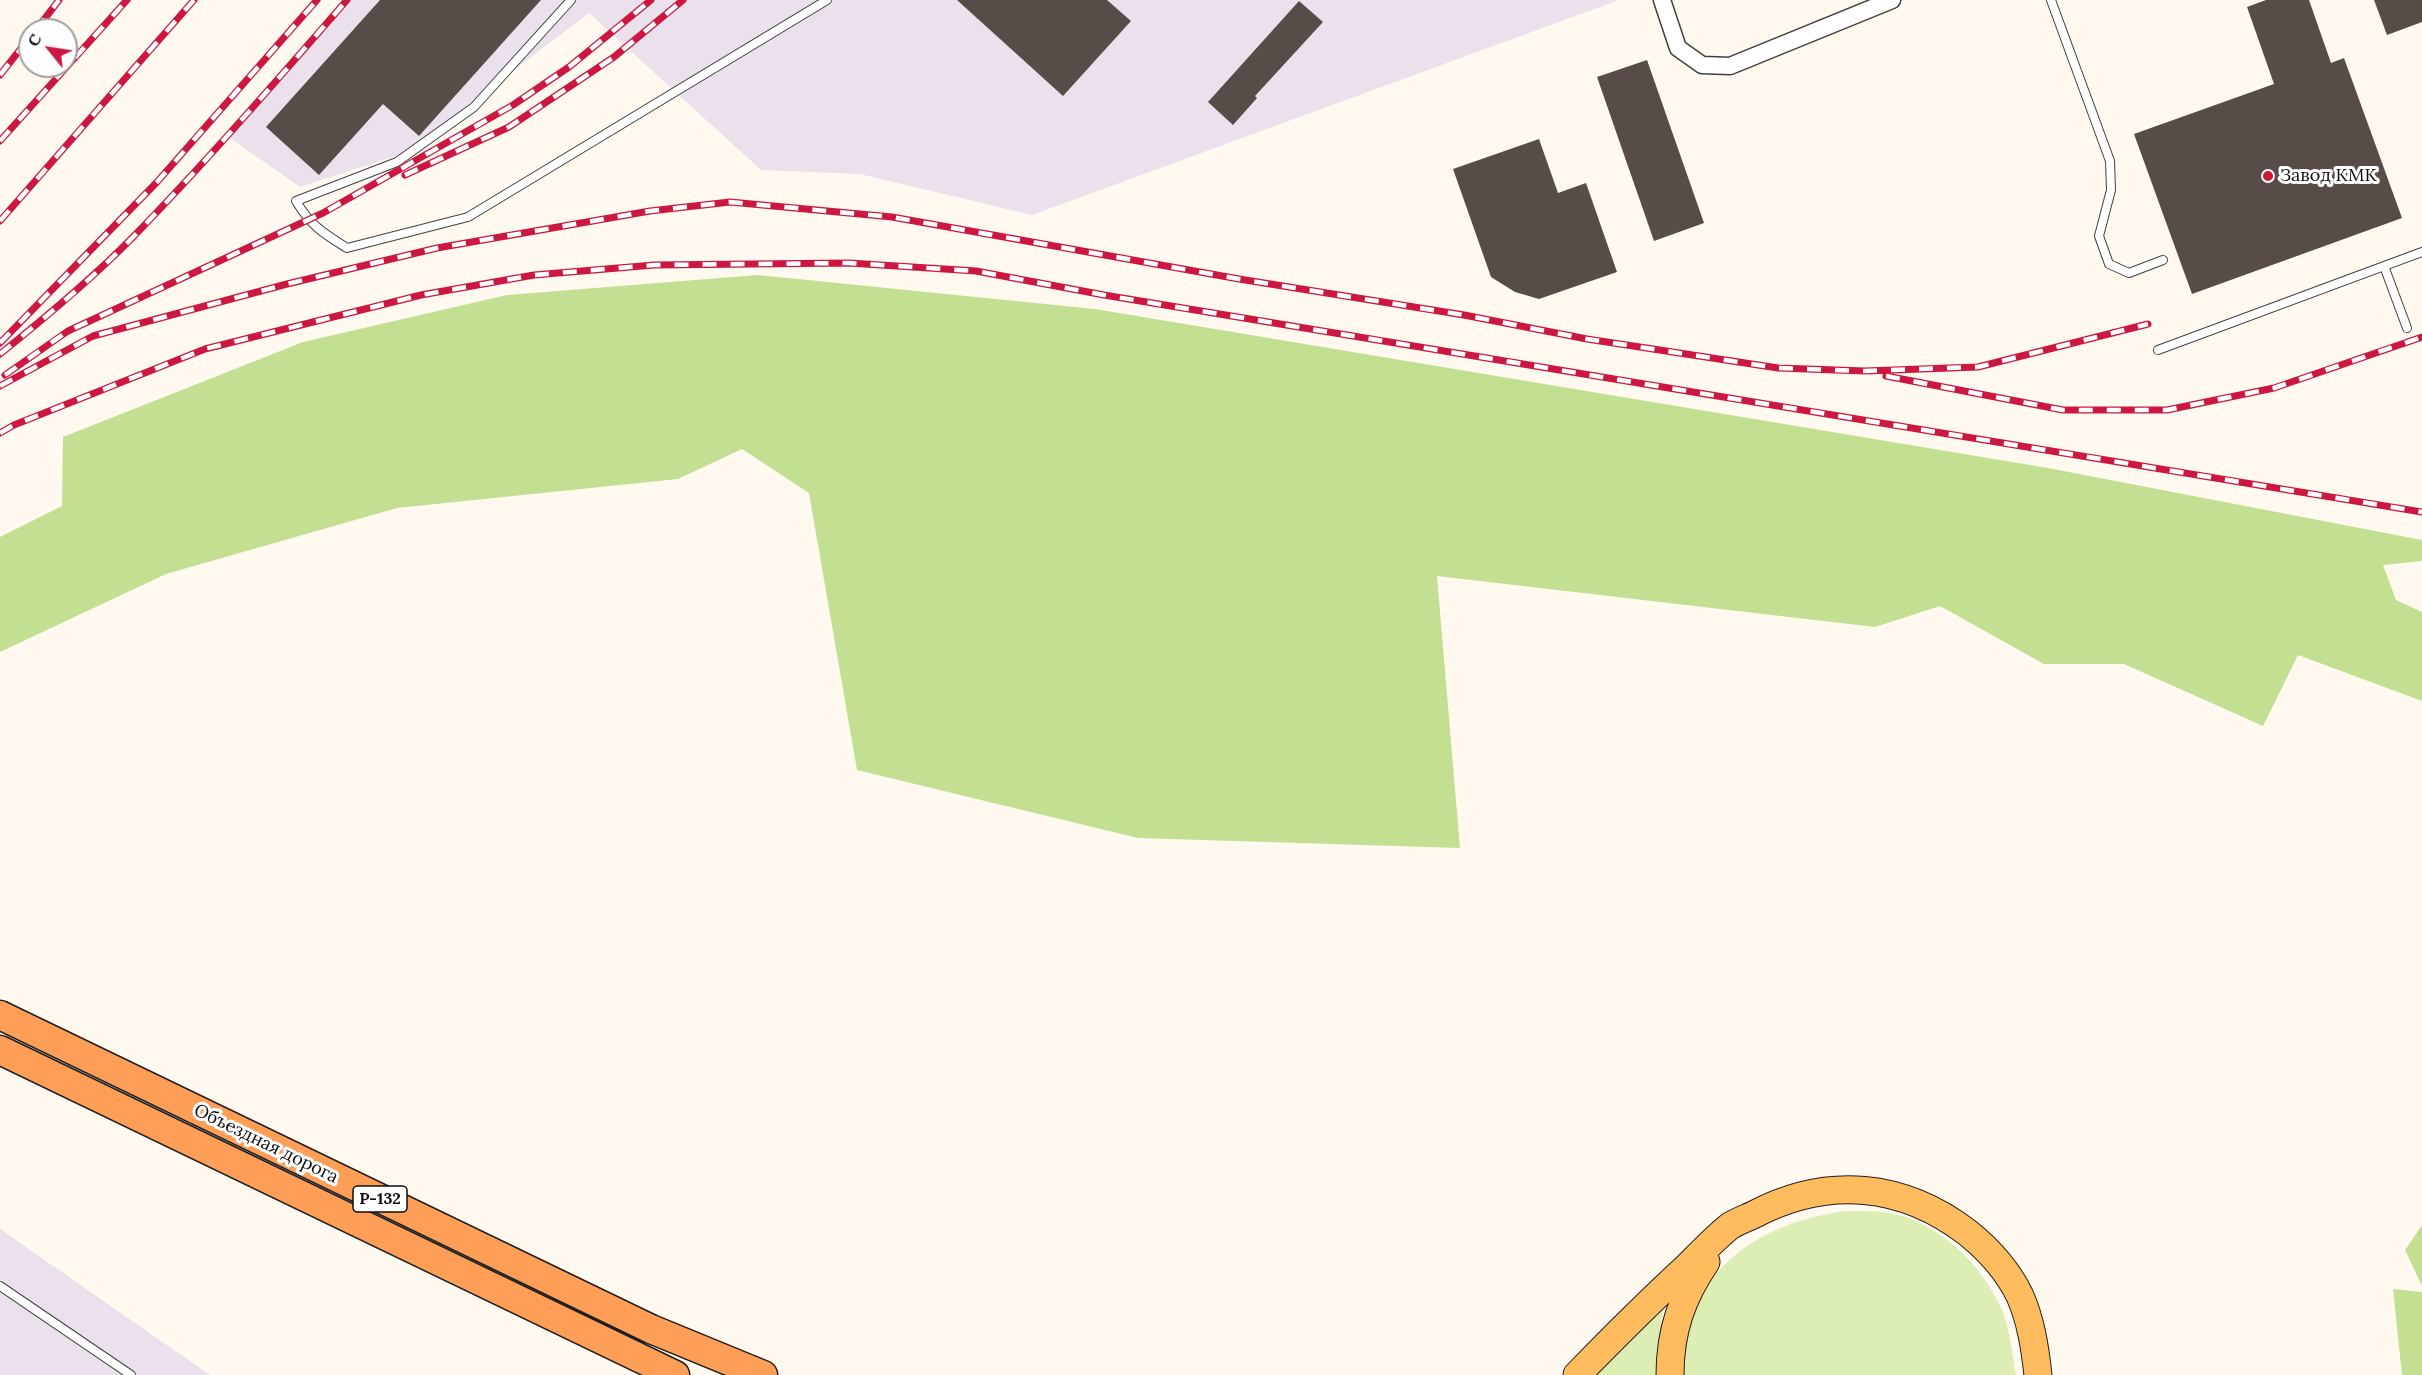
<!DOCTYPE html>
<html>
<head>
<meta charset="utf-8">
<style>
  body { margin:0 }
  #map { position:relative; width:2422px; height:1375px; overflow:hidden; background:#fff9ef; font-family:Lora,serif }
  canvas { display:block }
  .north { position:absolute; left:18px; top:18px; width:60px; height:60px; box-sizing:border-box; background:#fff; border:2px solid #9f9f9f; border-radius:50%; rotate:300deg; font-size:16px; font-weight:700; line-height:24px; text-align:center; color:#0e0e0e }
  .north::after { content:''; display:block; margin:auto; width:21px; height:27px; background:#cc1840; clip-path:polygon(50% 0,100% 100%,50% 72%,0 100%) }
</style>
</head>
<body>
<div id="map">
<canvas width="2422" height="1375"></canvas>
<div class="north">С</div>
</div>
<script>
const ctx = document.querySelector('canvas').getContext('2d');
ctx.lineJoin = 'round';
function fillPath(path, color) {
  ctx.fillStyle = color;
  ctx.fill(path, 'evenodd');
}
function trace(path, color, width, dash) {
  ctx.strokeStyle = color;
  ctx.lineWidth = width;
  ctx.lineCap = dash ? 'butt' : 'round';
  ctx.setLineDash(dash || []);
  ctx.stroke(path);
}
function write(font, color, halo, rows, align = 'center') {
  ctx.font = font + ' Lora,serif';
  ctx.lineWidth = 6;
  ctx.setLineDash([]);
  ctx.textBaseline = 'middle';
  ctx.strokeStyle = halo;
  ctx.fillStyle = color;
  for (const [text, x, y, turn = 0] of rows) {
    ctx.save();
    ctx.translate(x, y);
    ctx.rotate((+turn || 0) * Math.PI / 180);
    ctx.textAlign = isNaN(turn) ? turn : align;
    if (halo) ctx.strokeText(text, 0, 0);
    ctx.fillText(text, 0, 0);
    ctx.restore();
  }
}
fillPath(new Path2D(`
  M348 0H1619L1032 215 860 174 761 170 589 13 405 153 300 187 230 138Z
  M0 1229 210 1375H0Z`), '#eae1ed');
fillPath(new Path2D(`
  M1844 1211C1861 1211 1881 1210 1899 1215 1943 1227 1982 1266 2001 1308 2010 1328 2012 1353 2016 1375H1681C1687 1274 1748 1226 1844 1211Z
  M1664 1307 1661 1322 1657 1375H1594Z`), '#dceeb4');
fillPath(new Path2D(`
  M758 275 1095 309 2048 468 2422 540V561L2383 565 2396 600 2422 612V701L2298 655 2263 726 2124 664H2044L1940 606 1875 627 1437 576 1460 848 1138 838 857 770 809 493 742 449 678 479 397 508 166 574 0 652V537L62 506 63 437 303 342 507 295Z
  M2422 1225V1286L2405 1250Z
  M2393 1289 2422 1292V1375H2402Z`), '#c3e092');
fillPath(new Path2D(`
  M380 0H541L419 136 383 104 319 175 266 127Z
  M957 0H1107L1131 21 1063 96Z
  M2266 0H2309L2331 63 2344 58 2402 218 2192 294 2134 134 2274 84 2247 7Z
  M2374 0H2422V22L2387 35Z
  M1299 1 1323 22 1255 96 1257 98 1233 125 1208 102Z
  M1647 60 1704 223 1654 241 1597 77Z
  M1539 139 1558 193 1586 183 1617 272 1539 299 1515 292 1491 277 1453 169Z`), '#584c49');
const service = new Path2D(`
  M571 0 474 107 397 162 296 201C311 226 323 233 347 248L468 217 827 0
  M2051 0 2110 161 2111 190 2099 236 2109 264 2129 273 2163 260
  M2384 266 2407 328
  M2158 350 2422 252
  M0 1286 131 1375`);
const minor = new Path2D(`
  M1662 0 1678 48 1702 65 1730 66 1892 0`);
const primary = new Path2D(`
  M1577 1375C1613 1338 1649 1302 1687 1267 1701 1253 1715 1238 1730 1226 1738 1221 1747 1218 1755 1214 1828 1176 1903 1183 1968 1233 1989 1250 2008 1271 2020 1296 2031 1321 2035 1348 2038 1375
  M1670 1375C1670 1331 1682 1297 1706 1262`);
const trunk = new Path2D(`
  M0 1015 651 1329 763 1375
  M0 1050 675 1375`);
trace(service, '#414141', 10);
trace(minor, '#414141', 19);
trace(primary, '#1f1f1f', 29);
trace(trunk, '#1f1f1f', 31);
trace(service, '#fff', 8);
trace(minor, '#fff', 16);
trace(primary, '#ffbc5f', 27);
trace(trunk, '#ff9e56', 28);
const rail = new Path2D(`
  M36 30 59 0
  M0 75 30 37
  M0 141 127 0
  M405 175 509 127 614 57 683 0
  M0 221 194 0
  M0 343 157 182 317 0
  M0 354C46 317 92 279 133 237 207 161 277 80 347 0
  M5 375 68 331 323 213 513 105 569 67 651 0
  M1886 376 2063 410H2167L2274 388 2422 337
  M0 386 93 336 287 284 437 248 650 211 730 202 892 217 1239 279 1464 315 1587 339 1778 368 1865 371 1978 367 2148 324
  M0 433 14 425 205 349 421 295 534 275 654 265 849 263 976 271 1104 295 2422 512`);
trace(rail, '#cc1840', 7);
trace(rail, '#fff', 4.5, [14]);
for (const [x, y, r, color] of [
  [2268,176,6,"#cc1840"]
]) {
  const dot = new Path2D();
  dot.arc(x, y, r, 0, 2 * Math.PI);
  ctx.fillStyle = color;
  ctx.fill(dot);
  trace(dot, '#fff', 2);
}
for (const [x, y, w] of [
  [380,1199,54]
]) {
  const box = new Path2D();
  box.roundRect(x - w / 2, y - 13, w, 26, 4.5);
  ctx.fillStyle = '#fff';
  ctx.fill(box);
  trace(box, '#0e0e0e', 1.5);
}
write('bold 16px', '#0e0e0e', null, [
  ["Р-132",380,1199]
]);
write('18px', '#0e0e0e', '#fff', [
  ["Завод КМК",2280,176]
], 'left');
write('18px', '#0e0e0e', '#fff', [
  ["Объездная дорога",266,1144,26]
]);
</script>
</body>
</html>
